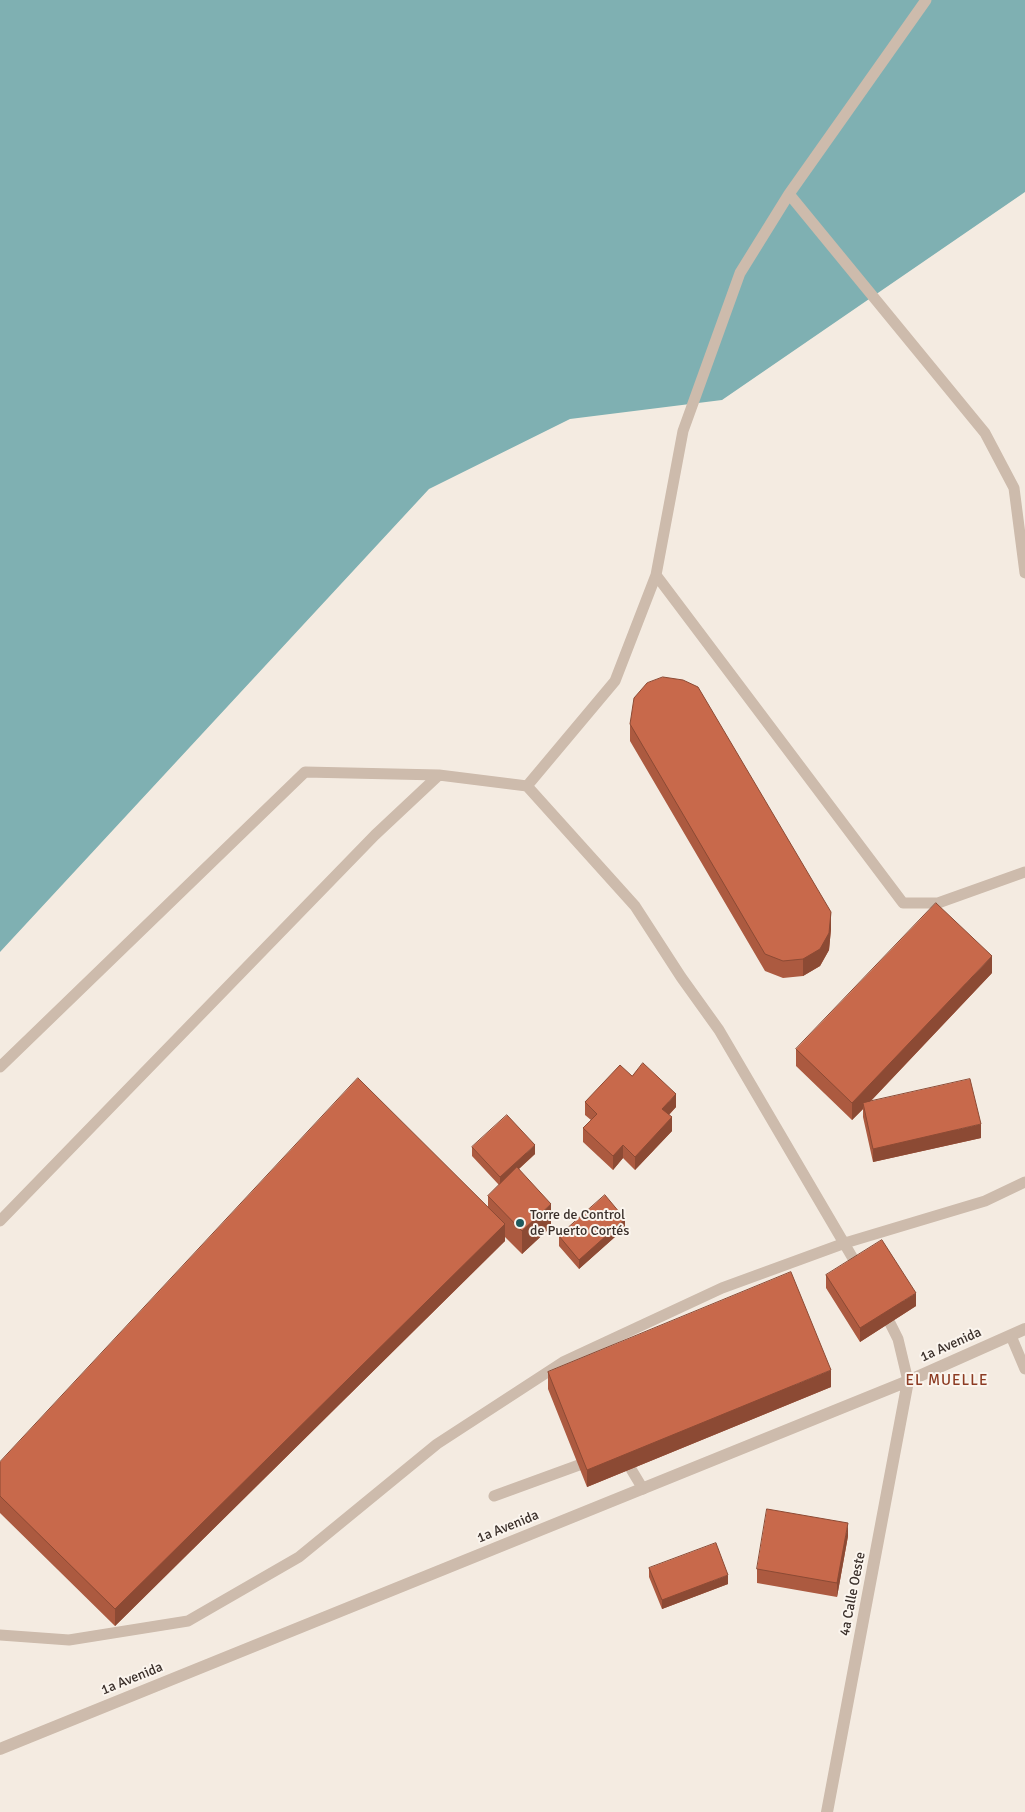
<!DOCTYPE html>
<html>
<head>
<meta charset="utf-8">
<style>
  body { margin:0 }
  canvas { display:block; background:#f4ebe1 }
</style>
</head>
<body>
<canvas width="1025" height="1812"></canvas>
<script>
const ctx = document.querySelector('canvas').getContext('2d');
ctx.lineJoin = 'round';
function fillPath(path, color) {
  ctx.fillStyle = color;
  ctx.fill(path, 'evenodd');
}
function trace(path, color, width, dash) {
  ctx.strokeStyle = color;
  ctx.lineWidth = width;
  ctx.lineCap = dash ? 'butt' : 'round';
  ctx.setLineDash(dash || []);
  ctx.stroke(path);
}
function write(font, color, halo, rows, align = 'center') {
  ctx.font = font + ' Signika,sans-serif';
  ctx.lineWidth = 4;
  ctx.setLineDash([]);
  ctx.textBaseline = 'middle';
  ctx.strokeStyle = halo;
  ctx.fillStyle = color;
  for (const [text, x, y, turn = 0] of rows) {
    ctx.save();
    ctx.translate(x, y);
    ctx.rotate((+turn || 0) * Math.PI / 180);
    ctx.textAlign = isNaN(turn) ? turn : align;
    if (halo) ctx.strokeText(text, 0, 0);
    ctx.fillText(text, 0, 0);
    ctx.restore();
  }
}
fillPath(new Path2D(`
  M0 0H1025V192L722 400 570 419 429 489 0 952Z`), '#7fb0b2');
trace(new Path2D(`
  M789 194 985 433 1014 488 1025 573
  M656 575 903 903H938L1025 872
  M527 786 615 681 656 575 683 431 740 273 789 194 926 0
  M0 1067 305 772 439 775
  M0 1221 375 835 439 775 527 786 635 906 681 977 719 1030 858 1267
  M890 1323 898 1339 908 1381
  M1011 1336 1025 1369
  M631 1469 643 1489
  M494 1496 579 1465
  M0 1635 69 1640 188 1621 299 1557 437 1444 563 1362 722 1288 845 1243 985 1201 1025 1182`), '#cdbbac', 11);
trace(new Path2D(`
  M0 1749 908 1381 1025 1329
  M827 1812 908 1381`), '#cdbbac', 12);
fillPath(new Path2D(`
  M630 724 831 929 829 950 820 966 803 976 783 978 765 971 630 741Z
  M992 973 870 1102 981 1138 873 1162 863 1117V1109L852 1120 796 1066V1049Z
  M632 1076 676 1107 669 1115 672 1131 635 1170 623 1158 613 1170 583 1142V1128L591 1120 585 1115V1102Z
  M472 1147 535 1154 519 1169 551 1227 522 1254 505 1237V1241L115 1626 0 1513V1462L488 1207V1196L499 1185 472 1156Z
  M625 1228 579 1269 559 1246V1236Z
  M826 1275 916 1306 860 1342 826 1288Z
  M548 1372 831 1387 587 1487 548 1389Z
  M848 1536 837 1597 757 1583V1569Z
  M649 1568 728 1584 662 1609 649 1577Z`), '#ac5a40');
fillPath(new Path2D(`
  M831 912V929L829 950 820 966 803 976V959Z
  M992 956V973L864 1108 863 1103V1109L852 1120V1103Z
  M676 1094V1107L662 1122V1109Z
  M672 1117V1131L635 1170V1157Z
  M981 1124V1138L873 1162V1149Z
  M535 1145V1154L500 1186V1177Z
  M623 1145V1158L613 1170V1156Z
  M551 1204V1227L522 1254V1231Z
  M625 1219V1228L579 1269V1260Z
  M505 1224V1241L115 1626V1609Z
  M916 1293V1306L860 1342V1328Z
  M831 1370V1387L587 1487V1470Z
  M848 1523V1536L837 1597V1583Z
  M728 1575V1584L662 1609V1600Z`), '#8c4a34');
const building = new Path2D(`
  M663 677 683 680 698 687 831 912 829 933 820 949 803 959 783 961 765 954 630 724 634 698 647 683Z
  M936 903 992 956 852 1103 796 1049Z
  M643 1063 676 1094 662 1109 672 1117 635 1157 623 1145 613 1156 583 1128 597 1114 585 1102 620 1065 632 1076Z
  M358 1078 505 1224 115 1609 0 1496V1462Z
  M970 1079 981 1124 873 1149 863 1103Z
  M507 1115 535 1145 500 1177 472 1147Z
  M517 1167 551 1204 522 1231 488 1196Z
  M605 1195 625 1219 579 1260 559 1236Z
  M882 1240 916 1293 860 1328 826 1275Z
  M791 1272 831 1370 587 1470 548 1372Z
  M767 1509 848 1523 837 1583 757 1569Z
  M716 1543 728 1575 662 1600 649 1568Z`);
fillPath(building, '#c8694b');
trace(building, '#8c4a34', 1);
for (const [x, y, r, color] of [
  [520,1223,5,"#1f5a5e"]
]) {
  const dot = new Path2D();
  dot.arc(x, y, r, 0, 2 * Math.PI);
  ctx.fillStyle = color;
  ctx.fill(dot);
  trace(dot, '#fbf5ee', 2);
}
write('14px', '#3b302b', '#fbf5ee', [
  ["Torre de Control",530,1215],
  ["de Puerto Cortés",530,1231]
], 'left');
write('14px', '#3b302b', '#fbf5ee', [
  ["1a Avenida",951,1345,-24],
  ["1a Avenida",508,1527,-22],
  ["4a Calle Oeste",853,1594,-79],
  ["1a Avenida",132,1679,-22]
]);
ctx.letterSpacing = '1px';
write('15px', '#8c3b22', '#fbf5ee', [
  ["EL MUELLE",947,1381]
]);
ctx.letterSpacing = '0px';
</script>
</body>
</html>
